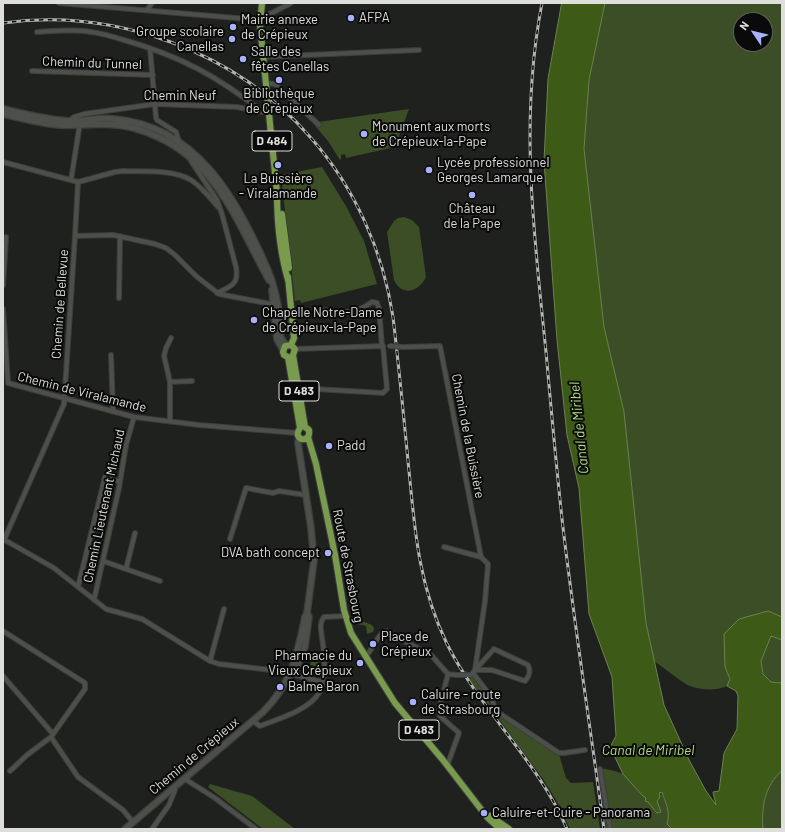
<!DOCTYPE html>
<html>
<head>
<meta charset="utf-8">
<style>
  body { margin:0 }
  #map { position:relative; width:785px; height:832px; overflow:hidden; background:#1f211e; font-family:Barlow,sans-serif }
  canvas { display:block }
  .frame { position:absolute; inset:0; border:4px solid #dedfdd; pointer-events:none }
  .north { position:absolute; left:733px; top:12px; width:40px; height:40px; box-sizing:border-box; background:#090a09; border:1px solid #5e5f5e; border-radius:50%; rotate:305deg; font-size:11px; font-weight:700; line-height:16px; text-align:center; color:#dedfdd }
  .north::after { content:''; display:block; margin:auto; width:14px; height:18px; background:#a9b0fc; clip-path:polygon(50% 0,100% 100%,50% 72%,0 100%) }
</style>
</head>
<body>
<div id="map">
<canvas width="785" height="832"></canvas>
<div class="frame"></div>
<div class="north">N</div>
</div>
<script>
const ctx = document.querySelector('canvas').getContext('2d');
ctx.lineJoin = 'round';
function fillPath(path, color) {
  ctx.fillStyle = color;
  ctx.fill(path, 'evenodd');
}
function trace(path, color, width, dash) {
  ctx.strokeStyle = color;
  ctx.lineWidth = width;
  ctx.lineCap = dash ? 'butt' : 'round';
  ctx.setLineDash(dash || []);
  ctx.stroke(path);
}
function write(font, color, halo, rows, align = 'center') {
  ctx.font = font + ' Barlow,sans-serif';
  ctx.lineWidth = 4;
  ctx.setLineDash([]);
  ctx.textBaseline = 'middle';
  ctx.strokeStyle = halo;
  ctx.fillStyle = color;
  for (const [text, x, y, turn = 0] of rows) {
    ctx.save();
    ctx.translate(x, y);
    ctx.rotate((+turn || 0) * Math.PI / 180);
    ctx.textAlign = isNaN(turn) ? turn : align;
    if (halo) ctx.strokeText(text, 0, 0);
    ctx.fillText(text, 0, 0);
    ctx.restore();
  }
}
fillPath(new Path2D(`
  M605 3H782V617L768 611 725 667 730 679 727 686C717 691 701 690 690 686 681 682 663 667 654 661L646 623 624 412 604 327 584 149 589 80ZM741 20H765V44H741Z
  M409 109 395 147 346 158 345 154 341 155V159L340 160 328 141 315 126 318 122Z
  M322 167 346 206 364 241 377 284 301 303 300 300 295 301 281 175Z
  M404 217 412 220 419 227 426 277C419 292 402 297 394 280L387 232 394 221 398 218Z
  M357 619 372 625 374 628 373 632 367 634 366 626 357 624 355 621Z
  M771 636 782 640V681L781 683 771 682 763 674 761 661Z
  M312 658 319 660 318 665 321 666 319 667 310 665Z
  M466 671C473 676 484 687 487 695 489 701 489 705 494 709L559 754 566 778 571 783 593 782 600 829H570L556 800 543 779 482 696 463 673Z
  M598 768C603 768 621 772 625 775 632 781 638 794 646 798V801L648 802 657 813 661 812 657 801 660 797 659 793 661 792C665 804 671 809 667 824L672 829H606Z
  M782 771V829H763C761 809 765 784 782 771Z
  M210 784 252 796 295 829H263L208 787Z`), '#3b4e26');
const water = new Path2D(`
  M562 3H605L589 80 584 149 604 327 624 412 646 623 664 705 689 760 706 791 716 805 713 792 719 791 724 753 737 729 738 696 736 691 727 686 730 679 725 667 724 634 739 619 768 611 782 617V640L771 636 761 661 763 674 771 682 781 683 782 681V771C765 784 761 809 763 829H672L667 824C671 811 665 803 662 792L659 793 660 797 657 801 661 812 657 813 648 802 645 801 646 798 643 796 623 774 610 747 616 736 612 677 589 614 579 488 567 435 557 340 544 161 548 79Z`);
fillPath(water, '#3d5a16');
trace(water, '#6d8252', 1);
const street = new Path2D(`
  M59 3 260 20 266 16 291 3
  M147 10 152 3
  M37 32C54 31 74 29 91 32 102 33 113 37 124 40 180 56 217 76 263 112
  M150 48 156 118 157 120 176 132 179 142
  M263 57 419 50
  M32 71 153 75
  M265 83 275 84 319 125
  M69 121 74 117 84 114 155 104 237 107 262 112
  M191 161 217 200 222 214 236 267C239 285 231 286 217 293
  M3 162 78 182 75 236 113 235 155 244 166 248 175 255 196 276 219 294 276 305
  M71 180 80 123
  M78 182 115 172 123 171C144 172 173 169 191 180 202 187 210 198 218 207
  M3 285 6 237
  M119 298 120 236
  M3 309 8 383 134 417 199 425 297 433
  M324 310C343 313 356 314 372 302L377 303 379 308 382 346
  M403 347 440 346 481 557 488 564 485 601 475 670
  M295 349 383 346
  M111 355 113 411
  M170 382 192 381
  M298 388 383 393 387 389 383 346
  M170 421V382L164 356 166 348 171 338
  M3 539 54 568 106 609 142 619 210 661 219 664 280 671 322 682
  M230 539 246 488 273 493 279 491 306 495
  M4 540 64 404 75 236
  M444 547 481 557
  M103 561 160 581
  M126 569 135 533
  M78 587 105 477 120 482
  M94 600 119 488 126 445 134 417
  M3 631 85 683V689L51 737 78 777 123 810 133 822
  M365 657C373 650 377 634 386 631L432 656 448 674 457 675
  M210 661 224 609
  M473 673 492 698 494 707 499 713 559 753H564L585 750
  M467 675H471L475 670H492L525 681C529 677 531 671 528 665L494 649 475 670
  M3 676 53 734
  M253 721 260 726C278 719 309 710 319 693 323 687 323 679 324 672 325 660 324 649 322 638 321 630 319 623 324 617L345 616
  M447 766 459 733 440 716 439 710 448 674
  M600 769 610 829
  M10 771 27 755 51 737
  M185 779 215 798 256 829
  M152 829 169 805 175 790 174 788`);
const secondary = new Path2D(`
  M3 109C24 114 47 120 69 121 84 122 99 117 114 119 197 126 237 199 267 268 274 284 278 302 280 320 281 326 279 333 281 338 282 341 284 343 287 345
  M3 114C21 118 41 124 60 125 79 126 98 123 117 125 132 126 145 131 158 137 218 164 239 226 269 280
  M272 290 277 339 283 350
  M292 670 296 669 305 646 309 617 307 613
  M125 829 263 712C292 683 297 656 305 617L307 613 314 560 311 528 298 443 299 437`);
const primary = new Path2D(`
  M262 3 260 25 277 193C277 222 280 252 288 280
  M282 214 289 268
  M288 277 294 338 291 345
  M291 345 285 346 283 352 284 355 288 357 300 428
  M291 345 295 349 293 355 305 427
  M300 428C291 440 311 445 309 430L305 427
  M308 437 316 464 335 555 344 610 351 633 395 703 443 760 487 817 500 829
  M490 816 509 829`);
trace(street, '#3c3e3b', 6);
trace(secondary, '#3c3e3b', 8);
trace(primary, '#3c3e3b', 8);
trace(street, '#4d4f4b', 4);
trace(secondary, '#4d4f4b', 5.5);
trace(primary, '#789b4d', 6);
const rail = new Path2D(`
  M542 3C519 121 534 234 546 352 551 408 556 463 562 519 574 622 590 726 604 829
  M3 23C115 7 237 52 311 138 355 188 383 251 393 317 399 368 404 419 409 471 415 533 419 586 447 644 480 710 538 761 567 829`);
trace(rail, '#b3b4b2', 3);
trace(rail, '#090a09', 1.5, [4.5]);
const streetBridge = new Path2D(`
  M389 346 403 347
  M457 675H467`);
trace(streetBridge, '#3c3e3b', 6, []);
trace(streetBridge, '#4d4f4b', 4);
for (const [x, y, r, color] of [
  [351,18,4,"#a9b0fc"],
  [233,27,4,"#a9b0fc"],
  [232,39,4,"#a9b0fc"],
  [243,59,4,"#a9b0fc"],
  [279,80,4,"#a9b0fc"],
  [364,134,4,"#a9b0fc"],
  [278,165,4,"#a9b0fc"],
  [429,170,4,"#a9b0fc"],
  [472,195,4,"#a9b0fc"],
  [254,320,4,"#a9b0fc"],
  [329,446,4,"#a9b0fc"],
  [328,553,4,"#a9b0fc"],
  [373,644,4,"#a9b0fc"],
  [360,663,4,"#a9b0fc"],
  [280,687,4,"#a9b0fc"],
  [413,702,4,"#a9b0fc"],
  [484,813,4,"#a9b0fc"]
]) {
  const dot = new Path2D();
  dot.arc(x, y, r, 0, 2 * Math.PI);
  ctx.fillStyle = color;
  ctx.fill(dot);
  trace(dot, '#090a09', 1.5);
}
for (const [x, y, w] of [
  [272,141,40],
  [299,391,40],
  [419,730,40]
]) {
  const box = new Path2D();
  box.roundRect(x - w / 2, y - 10, w, 20, 3);
  ctx.fillStyle = '#090a09';
  ctx.fill(box);
  trace(box, '#dedfdd', 1);
}
write('bold 12px', '#dedfdd', null, [
  ["D 484",272,141],
  ["D 483",299,391],
  ["D 483",419,730]
]);
write('13px', '#dedfdd', '#090a09', [
  ["AFPA",359,18],
  ["Mairie annexe",241,20],
  ["de Crépieux",241,35],
  ["Groupe scolaire",224,32,"right"],
  ["Canellas",224,47,"right"],
  ["Salle des",251,52],
  ["fêtes Canellas",251,67],
  ["Bibliothèque",279,94,"center"],
  ["de Crépieux",279,109,"center"],
  ["Monument aux morts",372,127],
  ["de Crépieux-la-Pape",372,142],
  ["Lycée professionnel",437,163],
  ["Georges Lamarque",437,178],
  ["La Buissière",278,179,"center"],
  ["- Viralamande",278,194,"center"],
  ["Château",472,209,"center"],
  ["de la Pape",472,224,"center"],
  ["Chapelle Notre-Dame",262,313],
  ["de Crépieux-la-Pape",262,328],
  ["Padd",337,446],
  ["DVA bath concept",320,553,"right"],
  ["Place de",381,637],
  ["Crépieux",381,652],
  ["Pharmacie du",352,656,"right"],
  ["Vieux Crépieux",352,671,"right"],
  ["Balme Baron",288,687],
  ["Caluire - route",421,695],
  ["de Strasbourg",421,710],
  ["Caluire-et-Cuire - Panorama",492,813]
], 'left');
write('13px', '#dedfdd', '#090a09', [
  ["Chemin du Tunnel",92,63,2],
  ["Chemin Neuf",180,96],
  ["Chemin de Bellevue",60,304,-86],
  ["Chemin de Viralamande",82,392,14],
  ["Chemin de la Buissière",468,436,79],
  ["Chemin Lieutenant Michaud",104,506,-78],
  ["Route de Strasbourg",348,566,79],
  ["Chemin de Crépieux",194,756,-40]
]);
write('italic 14px', '#b1dd81', '#090a09', [
  ["Canal de Miribel",579,428,-96],
  ["Canal de Miribel",648,750]
]);
</script>
</body>
</html>
